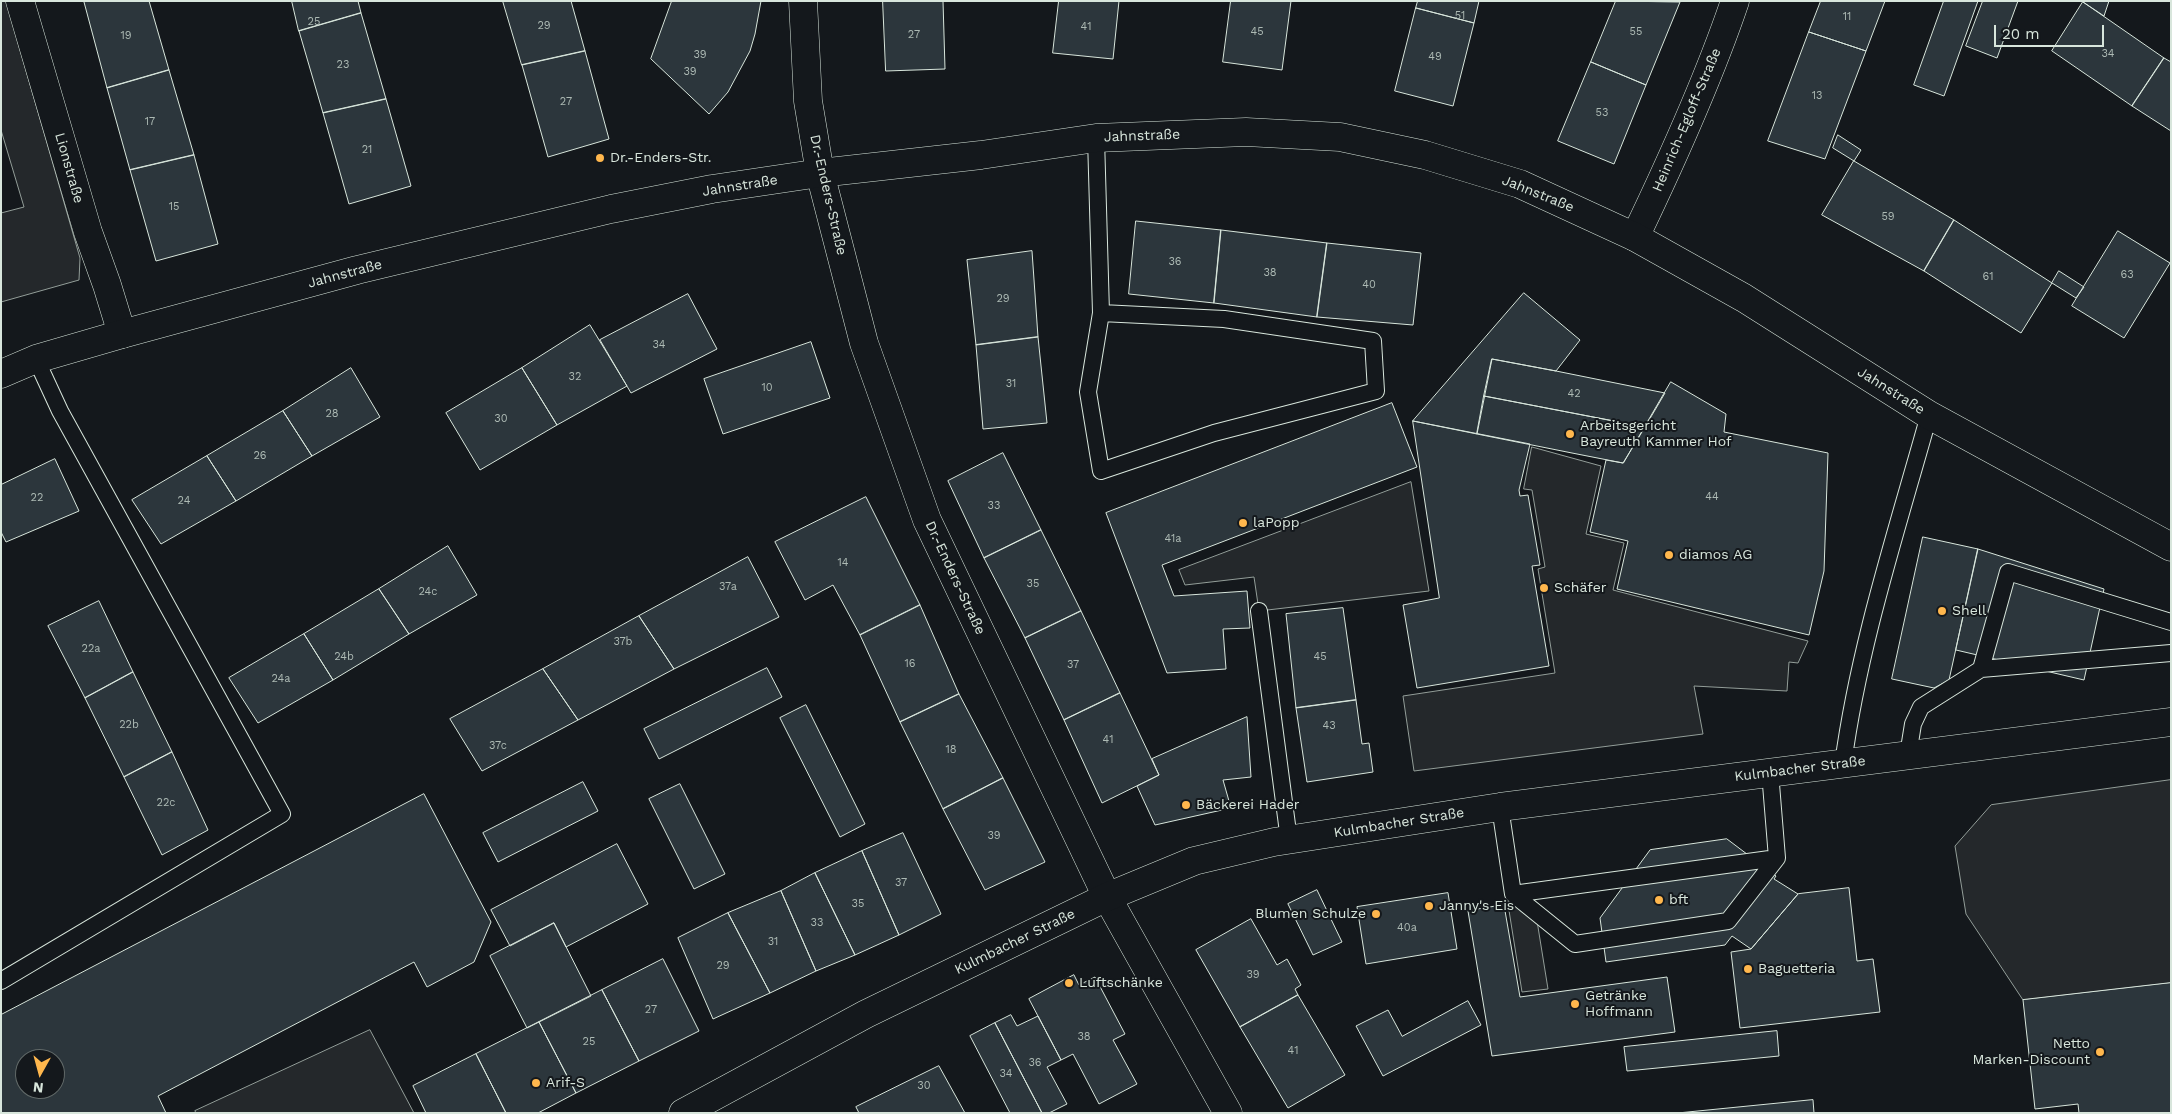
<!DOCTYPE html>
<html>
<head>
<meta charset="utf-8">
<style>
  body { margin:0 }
  #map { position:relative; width:2172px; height:1114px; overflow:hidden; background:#14181c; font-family:"Work Sans",sans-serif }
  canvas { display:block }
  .frame { position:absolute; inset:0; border:2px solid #d8e6dc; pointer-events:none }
  .north { position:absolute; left:15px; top:1049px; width:50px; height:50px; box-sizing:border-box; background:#14181c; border:1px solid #626a69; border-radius:50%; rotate:187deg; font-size:14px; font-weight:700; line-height:20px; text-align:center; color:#d8e6dc }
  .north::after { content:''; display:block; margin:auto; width:18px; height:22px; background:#ffb74d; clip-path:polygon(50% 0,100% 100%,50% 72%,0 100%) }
  .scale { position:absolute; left:1994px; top:25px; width:110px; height:22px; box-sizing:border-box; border:2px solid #d8e6dc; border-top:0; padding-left:6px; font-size:15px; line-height:18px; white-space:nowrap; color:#d8e6dc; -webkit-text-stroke:4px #14181c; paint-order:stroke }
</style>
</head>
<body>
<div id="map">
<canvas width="2172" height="1114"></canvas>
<div class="frame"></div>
<div class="north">N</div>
<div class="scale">20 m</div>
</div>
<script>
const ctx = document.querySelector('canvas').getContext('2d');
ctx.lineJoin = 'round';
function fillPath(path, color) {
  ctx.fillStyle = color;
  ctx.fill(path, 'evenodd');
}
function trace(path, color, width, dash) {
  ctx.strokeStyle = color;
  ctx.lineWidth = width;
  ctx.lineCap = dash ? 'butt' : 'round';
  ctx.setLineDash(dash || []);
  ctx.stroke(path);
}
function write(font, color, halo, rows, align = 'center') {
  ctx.font = font + ' "Work Sans",sans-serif';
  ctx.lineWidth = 4;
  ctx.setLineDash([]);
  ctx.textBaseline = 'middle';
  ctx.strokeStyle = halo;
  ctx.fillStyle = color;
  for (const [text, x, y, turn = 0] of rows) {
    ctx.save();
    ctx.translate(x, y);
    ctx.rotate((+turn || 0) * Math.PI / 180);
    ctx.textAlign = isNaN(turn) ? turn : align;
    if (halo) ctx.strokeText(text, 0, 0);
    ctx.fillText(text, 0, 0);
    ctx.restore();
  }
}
const parking = new Path2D(`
  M1 1H6L80 258 79 280 1 302V213L24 207 1 130Z
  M1532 447 1601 466 1586 534 1624 543 1613 590 1808 641 1798 663 1789 662 1787 691 1694 686 1703 734 1414 771 1403 696 1555 673 1538 569 1545 567 1532 490 1524 489Z
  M1411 482 1429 591 1259 611 1254 577 1185 585 1179 570Z
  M2171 780V983L2023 1000 1966 914 1955 846 1991 805Z
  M1533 896 1548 989 1522 992 1507 898Z
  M370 1030 414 1113H196L195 1111Z`);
fillPath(parking, '#24282b');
trace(parking, '#939e99', 1);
const building = new Path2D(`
  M89 1H149L169 70 107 88 84 2Z
  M292 1H358L361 13 299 31Z
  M503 1H571L585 51 522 65Z
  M672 1H761L755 34 750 51 728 92 709 114 651 59Z
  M883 1H943L945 69 886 71Z
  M1059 1H1119L1113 59 1053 53Z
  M1231 1H1291L1282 70 1223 62Z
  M1418 1H1479L1474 23 1416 8Z
  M1616 1 1680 2 1646 85 1591 62Z
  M1821 1H1885L1866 51 1809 32Z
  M1944 1H1978L1944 96 1914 85Z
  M1983 1H2018L1997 58 1966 46Z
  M2083 1H2109L2104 16 2083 2Z
  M2083 2 2164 58 2132 106 2052 51Z
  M1416 8 1474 23 1453 106 1395 91Z
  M361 13 386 99 323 113 299 31Z
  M1809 32 1866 51 1825 159 1768 141Z
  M585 51 609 139 548 157 522 65Z
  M2164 58 2171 62V131L2132 106Z
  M1591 62 1646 85 1614 164 1558 141Z
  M169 70 194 155 130 170 107 88Z
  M386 99 411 186 349 204 323 113Z
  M1838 135 1861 150 1854 161 1833 148Z
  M194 155 218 244 156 261 130 170Z
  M1854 161 1954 220 1924 271 1822 215Z
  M1954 220 2052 283 2021 333 1924 271Z
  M1136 221 1221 230 1214 303 1129 294Z
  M1221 230 1327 243 1317 317 1214 303Z
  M2118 231 2170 263 2124 338 2072 306Z
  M1327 243 1421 253 1413 325 1317 317Z
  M1032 251 1038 337 976 345 967 260Z
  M2059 271 2084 287 2076 298 2052 283Z
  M1524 293 1580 340 1556 371 1492 359 1477 434 1413 421Z
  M688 294 717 349 631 393 600 340Z
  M590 325 627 386 557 425 522 368Z
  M1038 337 1047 423 983 429 976 345Z
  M811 342 830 398 723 434 704 379Z
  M1492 359 1556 371 1665 393 1645 427 1484 396Z
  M351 368 380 417 312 456 283 411Z
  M522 368 557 425 480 470 446 413Z
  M1671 382 1726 414 1724 432 1828 453 1824 571 1809 635 1617 589 1628 541 1590 532 1606 460 1623 463Z
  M1484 396 1645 427 1623 463 1572 453 1477 434Z
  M1392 403 1417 467 1162 565 1174 596 1247 591 1250 628 1223 629 1226 669 1167 673 1106 513Z
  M283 411 312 456 236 501 207 456Z
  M1413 421 1530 444 1519 490 1520 496 1528 495 1540 565 1532 566 1549 666 1417 688 1403 605 1439 598Z
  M1003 453 1041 530 984 558 948 481Z
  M207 456 236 501 161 544 132 500Z
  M55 459 79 511 6 542 1 532V485Z
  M866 497 920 605 860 635 833 585 805 600 775 542Z
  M1041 530 1081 611 1025 638 984 558Z
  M1923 537 1978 549 1949 680 1934 688 1892 679Z
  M448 546 477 595 409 634 379 589Z
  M1978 549 2104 589 2084 680 1956 650Z
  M748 557 779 617 674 669 639 616Z
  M379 589 409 634 333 680 304 634Z
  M99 601 133 672 85 698 48 626Z
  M920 605 959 694 900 722 860 635Z
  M1343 608 1356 700 1296 708 1286 614Z
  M1081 611 1120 693 1064 720 1025 638Z
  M639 616 674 669 578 720 543 669Z
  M304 634 333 680 258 723 229 678Z
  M767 668 782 697 659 759 644 729Z
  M543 669 578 720 482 771 450 719Z
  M133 672 172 752 124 777 85 698Z
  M1120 693 1159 775 1102 803 1064 720Z
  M959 694 1003 778 943 809 900 722Z
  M1356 700 1362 744 1369 743 1373 772 1307 782 1296 708Z
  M806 705 865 824 840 837 780 718Z
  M1247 717 1251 777 1223 780 1231 808 1155 825 1137 786 1159 775 1152 759Z
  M172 752 208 830 162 855 124 777Z
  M1003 778 1045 862 985 890 943 809Z
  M583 782 598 811 498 862 483 833Z
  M680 784 725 874 694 889 649 799Z
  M424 794 491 922 474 962 427 987 414 962 158 1096 166 1113H1V1015ZM25 1059H55V1089H25Z
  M903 833 941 914 899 935 862 851Z
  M1727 839 1776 876 1774 879 1798 894 1751 949 1732 936 1725 945 1606 962 1600 918 1650 850Z
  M617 844 648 904 566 947 554 923 510 946 491 910Z
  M862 851 899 935 855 955 815 873Z
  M815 873 855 955 816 971 781 891Z
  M1849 888 1857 961 1873 959 1880 1012 1740 1028 1731 952 1751 949 1798 894Z
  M1317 890 1342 942 1313 955 1288 904Z
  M781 891 816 971 770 993 728 913Z
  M1448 893 1457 949 1366 964 1357 907Z
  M1504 905 1520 997 1667 977 1675 1032 1492 1056 1468 911Z
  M728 913 770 993 713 1019 678 938Z
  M1251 919 1277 965 1287 959 1301 985 1295 989 1298 995 1240 1027 1196 950Z
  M554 923 591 996 527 1028 490 956Z
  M663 959 699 1031 639 1061 602 990Z
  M1074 975 1079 985 1095 977 1125 1034 1113 1040 1137 1084 1099 1104 1073 1054 1061 1060 1029 999Z
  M2171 983V1113H2079L2078 1104 2035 1109 2023 1000Z
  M602 990 639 1061 576 1093 539 1022Z
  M1298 995 1345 1075 1288 1108 1240 1027Z
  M1468 1001 1481 1025 1383 1076 1356 1026 1388 1010 1402 1036Z
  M1011 1015 1017 1026 1038 1016 1061 1060 1047 1067 1067 1104 1049 1113H1042L995 1023Z
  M539 1022 576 1093 538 1113H506L476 1054Z
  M995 1023 1042 1113H1010L970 1036Z
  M1777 1031 1779 1056 1627 1071 1624 1047Z
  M476 1054 506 1113H426L413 1086Z
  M939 1066 965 1113H859L856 1107Z
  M1813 1100 1814 1113H1678Z`);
fillPath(building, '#2c363c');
trace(building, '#d8e6dc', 1);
const service = new Path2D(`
  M1096 138 1101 313 1088 392 1101 471 1214 433 1376 391 1373 341 1224 319 1101 313
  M1259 611 1289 840
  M1981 669 2008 572 2171 622
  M1908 755 1913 724 1921 707 1981 669 2171 653
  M1843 764C1859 645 1897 530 1929 415
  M1500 807 1513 894 1575 944 1728 921 1777 858 1770 772
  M1513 894 1777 858
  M1 981 282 814 60 411 36 359`);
const minor = new Path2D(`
  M20 1 88 232 107 285 122 334
  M1635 237C1672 160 1708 81 1735 1
  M1107 897 1228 1113`);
const secondary = new Path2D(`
  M803 1 808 101 820 173 864 343 927 520 1107 897`);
const primary = new Path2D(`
  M1 374 36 359 122 334 357 270 611 209 712 189 820 173 981 155 1096 138 1246 132 1340 137 1425 155 1520 184 1635 237 1744 298 1929 415 2171 547
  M683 1113 866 1014 1107 897 1194 861 1274 842 1500 807 2171 722`);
trace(service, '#d8e6dc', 18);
trace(minor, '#d8e6dc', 29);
trace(secondary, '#d8e6dc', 29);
trace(primary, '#d8e6dc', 29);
trace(service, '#14181c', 16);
trace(minor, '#14181c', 28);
trace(secondary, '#14181c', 28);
trace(primary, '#14181c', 28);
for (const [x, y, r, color] of [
  [600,158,5,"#ffb74d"],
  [1570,434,5,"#ffb74d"],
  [1243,523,5,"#ffb74d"],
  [1669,555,5,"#ffb74d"],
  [1544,588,5,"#ffb74d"],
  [1942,611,5,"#ffb74d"],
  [1186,805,5,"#ffb74d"],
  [1659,900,5,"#ffb74d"],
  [1429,906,5,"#ffb74d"],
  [1376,914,5,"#ffb74d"],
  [1748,969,5,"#ffb74d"],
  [1069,983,5,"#ffb74d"],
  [1575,1004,5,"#ffb74d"],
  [2100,1052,5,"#ffb74d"],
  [536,1083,5,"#ffb74d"]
]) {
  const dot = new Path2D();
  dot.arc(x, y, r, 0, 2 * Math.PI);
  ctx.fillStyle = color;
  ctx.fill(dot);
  trace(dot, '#14181c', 2);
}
write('11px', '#adbab4', null, [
  ["51",1460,16],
  ["11",1847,17],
  ["25",314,22],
  ["29",544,26],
  ["41",1086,27],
  ["45",1257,32],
  ["55",1636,32],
  ["27",914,35],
  ["19",126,36],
  ["34",2108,54],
  ["39",700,55],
  ["49",1435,57],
  ["23",343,65],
  ["39",690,72],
  ["13",1817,96],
  ["27",566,102],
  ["53",1602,113],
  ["17",150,122],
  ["21",367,150],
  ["15",174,207],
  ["59",1888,217],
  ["36",1175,262],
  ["38",1270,273],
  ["63",2127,275],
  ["61",1988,277],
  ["40",1369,285],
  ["29",1003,299],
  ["34",659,345],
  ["32",575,377],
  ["31",1011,384],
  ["10",767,388],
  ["42",1574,394],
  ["28",332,414],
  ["30",501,419],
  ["26",260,456],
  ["44",1712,497],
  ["22",37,498],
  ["24",184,501],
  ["33",994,506],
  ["41a",1173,539],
  ["14",843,563],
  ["35",1033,584],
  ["37a",728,587],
  ["24c",428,592],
  ["37b",623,642],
  ["22a",91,649],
  ["24b",344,657],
  ["45",1320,657],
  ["16",910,664],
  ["37",1073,665],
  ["24a",281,679],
  ["22b",129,725],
  ["43",1329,726],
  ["41",1108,740],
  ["37c",498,746],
  ["18",951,750],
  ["22c",166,803],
  ["39",994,836],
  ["37",901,883],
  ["35",858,904],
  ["33",817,923],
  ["40a",1407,928],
  ["31",773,942],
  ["29",723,966],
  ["39",1253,975],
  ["27",651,1010],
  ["38",1084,1037],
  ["25",589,1042],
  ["41",1293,1051],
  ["36",1035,1063],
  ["34",1006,1074],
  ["30",924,1086]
]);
write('14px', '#d8e6dc', '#14181c', [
  ["Heinrich-Egloff-Straße",1687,120,-67],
  ["Jahnstraße",1142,136,-2],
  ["Lionstraße",69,168,74],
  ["Jahnstraße",740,186,-9],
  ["Jahnstraße",1538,194,22],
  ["Dr.-Enders-Straße",828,195,77],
  ["Jahnstraße",345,274,-15],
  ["Jahnstraße",1891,391,32],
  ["Dr.-Enders-Straße",955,578,65],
  ["Kulmbacher Straße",1800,769,-7],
  ["Kulmbacher Straße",1399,823,-9],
  ["Kulmbacher Straße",1015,942,-26]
]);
write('14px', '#d8e6dc', '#14181c', [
  ["Dr.-Enders-Str.",610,158],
  ["Arbeitsgericht",1580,426],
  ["Bayreuth Kammer Hof",1580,442],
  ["laPopp",1253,523],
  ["diamos AG",1679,555],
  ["Schäfer",1554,588],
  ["Shell",1952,611],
  ["Bäckerei Hader",1196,805],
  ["bft",1669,900],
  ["Janny's Eis",1439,906],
  ["Blumen Schulze",1366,914,"right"],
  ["Baguetteria",1758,969],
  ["Luftschänke",1079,983],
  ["Getränke",1585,996],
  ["Hoffmann",1585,1012],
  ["Netto",2090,1044,"right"],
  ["Marken-Discount",2090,1060,"right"],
  ["Arif-S",546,1083]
], 'left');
</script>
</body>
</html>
